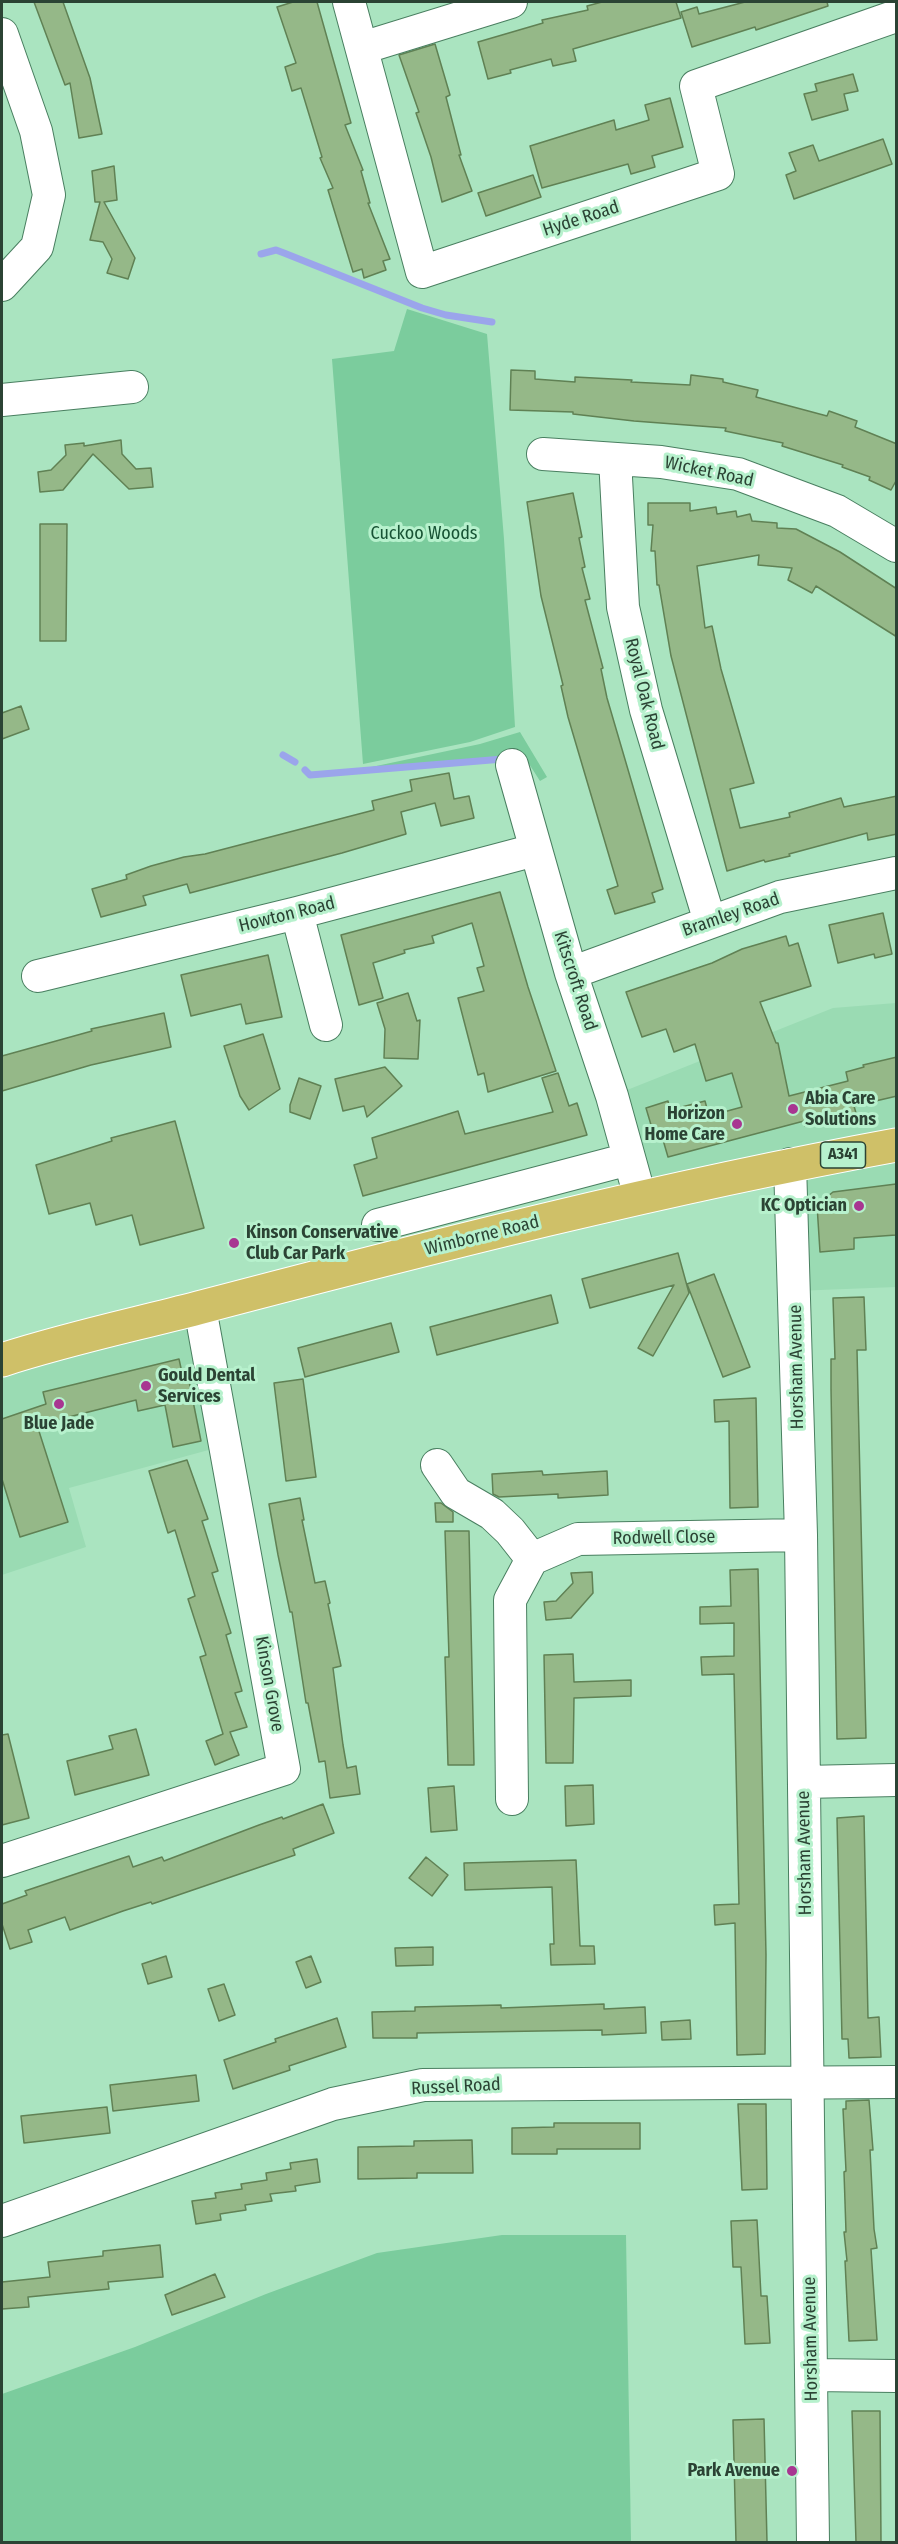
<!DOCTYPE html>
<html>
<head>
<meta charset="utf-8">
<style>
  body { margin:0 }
  #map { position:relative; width:898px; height:2544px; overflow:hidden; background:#aae4c0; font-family:"Fira Sans Condensed",sans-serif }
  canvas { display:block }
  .frame { position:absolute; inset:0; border:3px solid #2b4334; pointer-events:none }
</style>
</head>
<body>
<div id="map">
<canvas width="898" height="2544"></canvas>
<div class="frame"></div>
</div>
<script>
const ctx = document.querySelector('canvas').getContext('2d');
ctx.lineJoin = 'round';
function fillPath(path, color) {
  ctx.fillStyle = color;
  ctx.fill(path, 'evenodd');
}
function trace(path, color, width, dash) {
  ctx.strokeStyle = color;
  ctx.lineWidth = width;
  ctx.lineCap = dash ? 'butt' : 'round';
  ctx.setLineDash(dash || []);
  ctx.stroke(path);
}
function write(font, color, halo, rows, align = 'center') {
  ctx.font = font + ' "Fira Sans Condensed",sans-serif';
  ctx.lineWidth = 6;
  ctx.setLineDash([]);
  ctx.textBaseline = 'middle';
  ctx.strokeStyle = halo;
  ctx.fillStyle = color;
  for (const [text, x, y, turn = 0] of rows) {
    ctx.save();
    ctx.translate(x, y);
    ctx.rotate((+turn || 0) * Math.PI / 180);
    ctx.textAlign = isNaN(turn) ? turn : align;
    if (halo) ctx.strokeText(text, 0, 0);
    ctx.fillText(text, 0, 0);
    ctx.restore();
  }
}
fillPath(new Path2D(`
  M896 1003V1144L641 1195 612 1096 833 1008Z
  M896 1157V1287L795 1291 796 1175Z
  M200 1308 227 1445 69 1488 86 1547 2 1575V1360Z`), '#9adbb3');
fillPath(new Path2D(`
  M407 309 487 334 504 539 515 727 470 742 363 764 332 359 394 351Z
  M520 732 547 777 540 781 524 756 512 762 507 756 362 769 480 744Z
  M502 2235H626L631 2542H2V2394L135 2347 266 2294 377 2253Z`), '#7bcc9d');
trace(new Path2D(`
  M261 254 276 250 284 253 422 308 446 315 492 322
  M283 755 295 762
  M305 770 310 775 503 759`), '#9ba5eb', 7);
const building = new Path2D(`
  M34 2H63L90 78 102 134 79 138 70 83 65 85Z
  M293 2H317L351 123 345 125 363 170 361 171 370 203H368L390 259 383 261 386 270 364 278 362 269 353 272 328 190 333 188 320 158 322 157 301 88 292 91 285 67 296 63 277 7Z
  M602 2H676L681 18 573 49 576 61 553 66 551 59 510 70 511 73 488 79 478 42 543 23 542 20 588 10 587 6Z
  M745 2H827L828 6 756 30 755 27 692 47 681 12 697 7 699 14Z
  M435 44 450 95 446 97 461 155H459L472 191 442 202 431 157 416 113 419 112 399 55Z
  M853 74 858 91 844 94 848 110 812 120 804 94 817 91 815 84Z
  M670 98 683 147 652 156 655 167 631 174 628 164 542 188 530 146 614 120 616 130 649 120 645 105Z
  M883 139 892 164 794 199 786 175 796 171 789 153 813 145 819 161Z
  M114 166 117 200 104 202 135 258 128 279 107 273 112 259 103 242 90 240 100 202H95L92 171Z
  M533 175 541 197 486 216 478 193Z
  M511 370 535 371V379L575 382V377L632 380 631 382 690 385 691 375 723 379V382L758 390 756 397 827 416 829 411 857 421 855 427 897 444V479L891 490 869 480 870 477 842 467 843 465 782 446 783 443 725 431 726 428 634 421 573 414V412L510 410Z
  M121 440 122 454 136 469 151 468 153 487 129 489 93 454 63 490 40 492 38 472 51 470 66 455 65 445 84 443V446Z
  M573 493 582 537 579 538 585 567 582 568 590 599 585 600 603 668 601 669 607 698 663 889 652 893 655 902 615 914 607 890 618 886 568 717 561 686 563 685 541 596 527 502Z
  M648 503H690V511L716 507 717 514 736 511 737 517 750 514 752 521 777 523V528L796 529 840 552 897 589V637L816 586 812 593 788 580 792 568 758 565 759 555 697 566 705 628 712 626 721 669 754 783 730 789 740 828 790 817 789 813 841 798 844 807 897 796V834L868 840 867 833 789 854 790 856 765 862 764 860 727 871 671 656 659 585H657L655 551H651L653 525H648Z
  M40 524H67L66 641H40Z
  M21 706 29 729 2 739V713Z
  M449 773 454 799 469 796 474 818 441 826 435 803 401 812 406 834 342 853 190 893 187 884 143 896 146 905 101 917 92 889 127 879 126 875 151 866 184 857 205 854 374 810 372 801 412 791 410 780Z
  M500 892 528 987 556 1071 488 1092 484 1073 478 1075 458 998 484 991 477 968 484 966 472 923 432 936 434 943 404 950 405 953 373 963 383 998 359 1005 341 935Z
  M883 913 892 954 875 958 874 954 838 963 829 925Z
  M786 936 789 946 798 943 811 986 760 1002 776 1043H778L789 1096 848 1081 846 1072 864 1067 863 1065 897 1057V1096L854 1106 856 1113 805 1126 804 1121 668 1157 661 1133 654 1135 646 1108 668 1101 670 1110 705 1101 709 1116 742 1107 732 1073 706 1081 695 1044 674 1052 666 1029 642 1037 626 992 712 963 742 949Z
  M268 955 282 1017 246 1024 241 1004 191 1016 181 975Z
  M408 993 417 1021 420 1020 418 1059 384 1058 385 1029 377 1003Z
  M164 1013 171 1047 91 1065 2 1091V1056L92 1031 91 1029Z
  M263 1034 280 1089 249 1110 240 1096 224 1046Z
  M385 1067 402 1086 367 1117 364 1106 343 1111 335 1079Z
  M558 1073 569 1106 577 1103 587 1135 363 1196 354 1165 377 1158 372 1138 458 1111 465 1134 553 1112 542 1078Z
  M299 1078 321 1086 310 1119 290 1112V1105Z
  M175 1121 204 1228 140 1245 132 1215 96 1225 90 1203 49 1214 36 1165 112 1141 111 1138Z
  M896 1184V1235L854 1238V1249L820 1252 817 1205 833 1192Z
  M678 1253 689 1293 653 1356 638 1348 674 1285 590 1308 582 1279Z
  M714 1274 750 1367 723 1377 687 1284Z
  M551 1295 558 1323 437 1355 430 1327Z
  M864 1297 866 1350H857L866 1738 837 1739 831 1389V1359H835L833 1298Z
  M391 1323 399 1352 305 1377 298 1348Z
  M179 1359 184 1382 189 1381 201 1441 173 1447 165 1405 138 1411 136 1400 37 1425 68 1522 20 1537 2 1479V1419L46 1404 43 1392Z
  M303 1379 316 1477 286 1481 274 1383Z
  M756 1398 758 1507 730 1508 729 1421 715 1422 714 1400Z
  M187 1460 208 1519 202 1521 218 1571 212 1573 231 1633 226 1635 242 1691 235 1693 247 1727 230 1732 239 1755 215 1765 206 1741 223 1734 200 1657 206 1655 188 1599 195 1596 175 1530 168 1533 149 1471Z
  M542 1471 543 1475 607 1471 608 1495 558 1498V1494L499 1497 493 1494 492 1474Z
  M300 1498 304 1520H302L315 1583 325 1581 330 1603 328 1604 341 1666 333 1668 343 1745 347 1768 356 1766 360 1794 330 1798 325 1761 319 1762 308 1703H306L292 1612H290L278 1555 269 1504Z
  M435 1503H441L453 1512V1522H436Z
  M445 1531H469L474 1765H448L445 1657H449Z
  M758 1569 766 1955 765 2054 737 2055 735 1923 715 1925 714 1905 739 1904 734 1674 702 1675 701 1657 734 1656V1623L700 1624V1607L731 1606 730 1570Z
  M592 1572 593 1593 571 1618 546 1620 544 1602 556 1601 573 1583 571 1573Z
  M573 1654 574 1682 631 1680V1696L574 1698 573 1763H546L544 1655Z
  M136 1729 149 1775 75 1795 67 1761 113 1749 109 1736Z
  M8 1734 29 1818 2 1825V1735Z
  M593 1785 594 1824 566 1826 565 1786Z
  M454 1786 457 1830 431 1832 428 1788Z
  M323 1804 334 1833 293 1849 295 1855 152 1904 151 1902 123 1911 70 1930 65 1917 28 1930 32 1942 10 1949 2 1924V1904L27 1895 25 1891 129 1856 133 1867 162 1857 164 1861 259 1825 282 1817 283 1819Z
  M864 1816 868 2018 879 2017 881 2057 849 2058 848 2039H842L837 1818Z
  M426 1857 448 1875 432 1896 409 1878Z
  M576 1860 580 1946H594L595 1964 551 1965 550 1944H554L552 1887 465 1890 464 1863Z
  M433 1947V1965L396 1966 395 1948Z
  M166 1956 172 1977 148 1984 142 1964Z
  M311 1956 321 1982 306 1988 296 1962Z
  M224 1984 235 2015 219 2021 208 1989Z
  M604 2004V2009L645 2007 646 2033 602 2035V2030L417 2033V2038H373L372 2012 415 2011V2007L501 2005V2008Z
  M337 2018 346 2047 289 2066 290 2070 233 2089 224 2060 276 2042 275 2039Z
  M690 2020 691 2039 662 2040 661 2022Z
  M196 2075 199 2101 113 2111 110 2085Z
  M869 2100 873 2150H870L874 2229 877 2248 871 2249 877 2340 849 2341 845 2261H847L844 2232H846L844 2172 846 2171 843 2109H846V2101Z
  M738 2104H766L767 2189 742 2190Z
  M107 2107 110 2133 24 2143 21 2116Z
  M554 2123H640V2149H557V2154H512V2128L554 2127Z
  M472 2140 473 2173H417V2178L358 2179V2147L414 2146V2141Z
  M317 2159 320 2182 295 2186 296 2191 270 2194 272 2201 245 2205 246 2210 220 2214 221 2220 196 2224 192 2201 216 2198 215 2193 242 2189 241 2184 267 2180 266 2173 291 2169 290 2163Z
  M757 2220 761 2296H767L770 2343 745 2344 741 2267H733L731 2221Z
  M160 2245 163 2277 108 2282 109 2289 28 2297 29 2307 2 2309V2282L50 2277 48 2262 103 2256V2251Z
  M215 2274 225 2297 172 2315 165 2295Z
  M852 2411H880L881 2542H856Z
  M764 2419 767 2542H736L733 2420Z`);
fillPath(building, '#95b888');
trace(building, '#608154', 1.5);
const minor = new Path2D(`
  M349 2 422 272 718 174 696 86 896 16
  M2 34 36 131 49 195 37 247 2 285
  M362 48 511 2
  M2 400 132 387
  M543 454 661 462 738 474 837 511 896 546
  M615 459 623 607 646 710 710 922
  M512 765 571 973 612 1096 640 1197
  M297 913 326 1025
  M571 973 780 897 896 873
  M38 976 297 913 535 850
  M790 1164 801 1535 813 2542
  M378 1225 629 1159
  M437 1465 456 1493 492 1514 510 1531 532 1559
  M804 1782 896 1780
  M512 1799 510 1600 532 1559 578 1539 801 1535
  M2 1861 284 1769 200 1308
  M2 2221 333 2104 423 2085 896 2082
  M812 2375 896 2376`);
const major = new Path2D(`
  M2 1360C66 1339 133 1325 198 1308 430 1247 661 1188 896 1145`);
trace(minor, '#497f60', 34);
trace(major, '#fff', 35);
trace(minor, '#fff', 32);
trace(major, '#cfc068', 33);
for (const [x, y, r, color] of [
  [793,1109,6,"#a83691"],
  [737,1124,6,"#a83691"],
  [859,1206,6,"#a83691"],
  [234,1243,6,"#a83691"],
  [146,1386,6,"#a83691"],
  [59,1404,6,"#a83691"],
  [792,2471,6,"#a83691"]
]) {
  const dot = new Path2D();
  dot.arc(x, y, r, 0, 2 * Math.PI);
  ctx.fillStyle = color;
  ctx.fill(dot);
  trace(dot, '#b7f1cd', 2);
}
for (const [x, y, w] of [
  [843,1155,45]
]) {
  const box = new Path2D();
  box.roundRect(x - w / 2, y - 13, w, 26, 4.5);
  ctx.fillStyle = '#b7f1cd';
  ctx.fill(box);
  trace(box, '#2b4334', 1.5);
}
write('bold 16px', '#2b4334', null, [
  ["A341",843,1155]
]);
write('18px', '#2b4334', '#b7f1cd', [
  ["Hyde Road",581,219,-18],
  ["Wicket Road",709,472,12],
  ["Royal Oak Road",644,694,76],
  ["Howton Road",287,915,-14],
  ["Bramley Road",731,915,-19],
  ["Kitscroft Road",575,981,72],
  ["Wimborne Road",482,1236,-14],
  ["Horsham Avenue",797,1367,-91],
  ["Rodwell Close",664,1538,-1],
  ["Kinson Grove",269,1684,80],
  ["Horsham Avenue",805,1853,-91],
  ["Russel Road",456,2087,-3],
  ["Horsham Avenue",811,2339,-91]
]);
write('18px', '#175334', '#b7f1cd', [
  ["Cuckoo Woods",424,534]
]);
write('bold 18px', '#2b4334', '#b7f1cd', [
  ["Abia Care",805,1099],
  ["Solutions",805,1120],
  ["Horizon",725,1114,"right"],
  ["Home Care",725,1135,"right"],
  ["KC Optician",847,1206,"right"],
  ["Kinson Conservative",246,1233],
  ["Club Car Park",246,1254],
  ["Gould Dental",158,1376],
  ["Services",158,1397],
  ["Blue Jade",59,1424,"center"],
  ["Park Avenue",780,2471,"right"]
], 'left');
</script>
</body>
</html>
